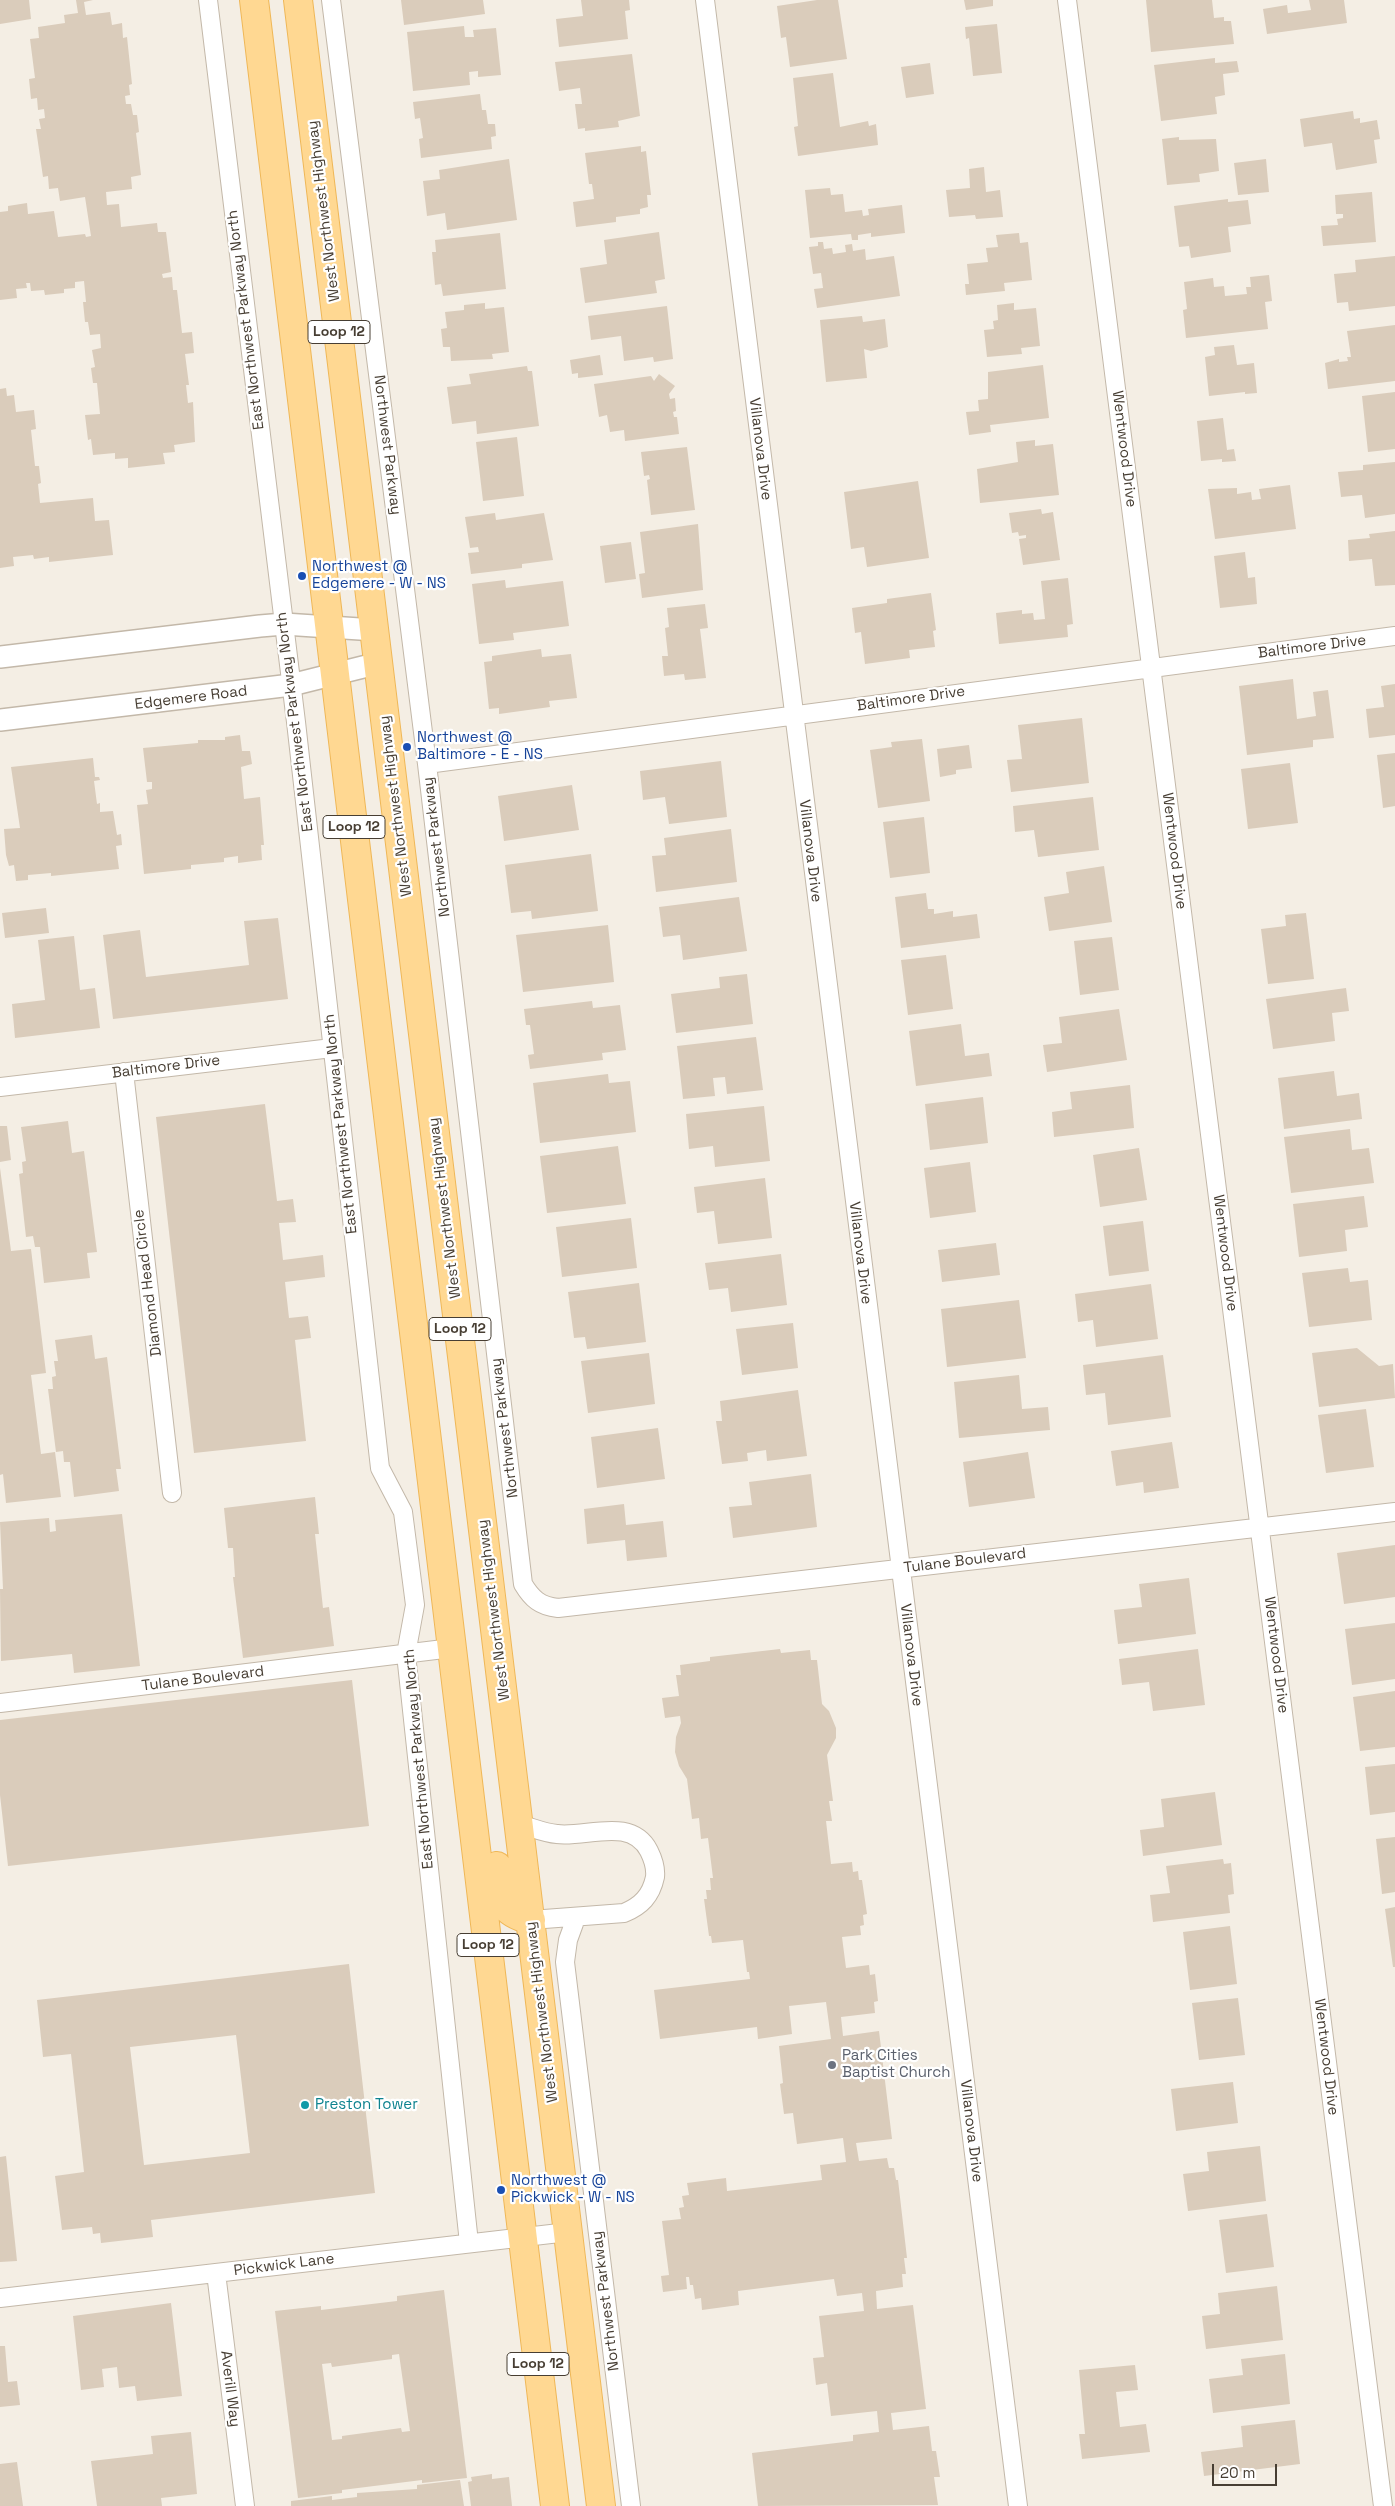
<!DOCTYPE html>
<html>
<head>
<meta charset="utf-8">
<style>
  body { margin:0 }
  #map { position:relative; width:1395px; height:2506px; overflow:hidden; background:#f4eee4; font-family:"Space Grotesk",sans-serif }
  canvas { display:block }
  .scale { position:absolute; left:1212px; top:2464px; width:65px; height:22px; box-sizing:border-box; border:2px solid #473e33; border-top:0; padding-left:6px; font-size:15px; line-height:18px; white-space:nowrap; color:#473e33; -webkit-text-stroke:4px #fff; paint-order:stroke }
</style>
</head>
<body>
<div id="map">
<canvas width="1395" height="2506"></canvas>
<div class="scale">20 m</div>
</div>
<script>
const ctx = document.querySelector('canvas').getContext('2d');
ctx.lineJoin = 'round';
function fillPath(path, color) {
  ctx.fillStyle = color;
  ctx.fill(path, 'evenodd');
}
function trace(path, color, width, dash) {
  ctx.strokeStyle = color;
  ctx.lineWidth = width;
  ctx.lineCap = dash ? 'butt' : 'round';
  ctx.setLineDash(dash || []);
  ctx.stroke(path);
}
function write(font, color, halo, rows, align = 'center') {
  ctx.font = font + ' "Space Grotesk",sans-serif';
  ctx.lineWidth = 4.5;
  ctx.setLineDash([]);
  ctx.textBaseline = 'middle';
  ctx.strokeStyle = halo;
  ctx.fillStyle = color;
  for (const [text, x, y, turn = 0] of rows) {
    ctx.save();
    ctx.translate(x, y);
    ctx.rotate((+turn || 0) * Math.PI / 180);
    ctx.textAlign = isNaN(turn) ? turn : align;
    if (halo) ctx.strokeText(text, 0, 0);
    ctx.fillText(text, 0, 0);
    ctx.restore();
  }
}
fillPath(new Path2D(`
  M0 0H29L31 19 0 24Z
  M76 0H93L84 2 86 15 110 12 112 25 122 23 123 38 127 37 132 84 129 85 130 95 125 96 126 104H131L133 115H137L139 132 136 133 141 175 131 177 132 189 106 192 107 205 119 204 121 227 157 223 158 232H166L171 272 162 274 163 278 172 277 173 290H177L182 333 192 332 194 353 185 354 189 385H186L188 403 193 402 195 442 174 445 175 452 163 453 165 464 128 468V458L115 459V453L93 455 91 439 88 440 85 415 100 414 97 383H93L91 368 95 367 92 350 101 348 100 334 90 335 88 322H85L83 302H86L84 281 75 282V288L64 289V293L45 295 44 290 31 291 30 283H26L27 288 16 289 17 298 0 300V212L8 211V206L27 203 28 214 54 211 58 237 85 234 86 237 91 236 85 197 60 201 58 188 49 189 48 176 43 177 36 129H41L39 119 45 118 44 109 38 110 37 98 31 99 29 79 35 78 30 39 39 38 38 27 65 23 64 15 78 13Z
  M401 0H483L485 14 404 25Z
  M581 0H629L630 10 625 11 628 39 559 47 556 19 583 16Z
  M817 0H838L847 59 790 67 786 37 781 38 777 6Z
  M964 0H993V6L966 10Z
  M1146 0H1212L1214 18 1224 17V21H1231L1234 44 1151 52Z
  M1309 0H1344L1347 23 1267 34 1263 9 1287 5 1288 13 1311 10Z
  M997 24 1002 73 973 76 969 38 966 39 965 27Z
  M464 26 465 37H474L473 30 496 28 501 75 478 77V71L469 72 470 85 413 91 407 32Z
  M632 54 640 116 618 121 619 127 585 131V128L578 129 575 104H582L580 88 559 91 555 62Z
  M1215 58V63L1237 61 1239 72 1223 74 1225 95 1215 97 1217 114 1161 121 1154 65Z
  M930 63 934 94 906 98 901 67Z
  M833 73 840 127 868 121 869 126 876 124 878 145 798 156 794 127 798 126 793 78Z
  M480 94 482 110H486L488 124H495L496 136 491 137 492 149 421 158 419 139 423 138 420 118 415 119 413 102Z
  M1353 111 1354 119 1360 118V123L1377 120 1380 139 1374 140 1377 163 1336 170 1332 143 1304 147 1300 119Z
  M1179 137V140L1216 139 1219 171 1199 174 1200 182 1167 185 1162 139Z
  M641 146V152L646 151 651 195H647L648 207 640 209V214L616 217V222L576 227 573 202 594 199 592 184H589L585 153Z
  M509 159 517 220 447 230 445 213 427 216 423 181 440 179 439 170Z
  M1266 159 1269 192 1238 195 1234 163Z
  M984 167 986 192 1000 190 1003 217 976 219 975 215 949 217 946 190 970 188 969 169Z
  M830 188 831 195 843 194 845 212 862 210 863 216 869 215 868 209 902 205 905 233 871 237V233L858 235V240H852L851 234 810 238 805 190Z
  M1372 192 1376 242 1323 246 1321 226 1338 225 1337 219 1343 218V214H1336L1335 195Z
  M1228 199V202L1248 200 1251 224 1228 227 1231 252 1191 258 1189 246 1179 247 1174 206Z
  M659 232 665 279 655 281 657 293 585 303 580 268 607 264 604 240Z
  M500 233 506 289 443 296 441 284 435 285 432 252H436L435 240Z
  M1019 233 1020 243 1028 242 1032 280 1004 283 1005 291 966 295 965 284H969L967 264 988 262 986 248 998 247 996 235Z
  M818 242H823L824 249 832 248 833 254 846 252 845 245 852 244 853 251 865 249 866 260 894 256 900 296 817 308 814 289 823 288 821 273 813 274 809 247 818 246Z
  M1395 256V306L1349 311 1348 302 1337 303 1334 274 1356 272 1355 260Z
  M1269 275 1272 301 1265 302 1268 329 1186 338 1183 310 1187 309 1184 282 1213 278 1214 287 1224 286 1225 296 1247 294 1246 287H1251L1250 277Z
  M485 303V309L504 307 509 352 492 354 493 359 451 361 450 347H443L441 329 447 328 445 312 464 310V305Z
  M1014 303V310L1036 308 1040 346 1021 348 1022 354 987 357 984 330 994 329 993 321 998 320 997 305Z
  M667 306 673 359 654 362 653 357 624 361 621 336 591 340 588 316Z
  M862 316 863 322 885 319 888 347 871 351 864 349 867 378 826 382 820 320Z
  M1395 325V381L1328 389 1325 363 1339 359V362L1348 361 1347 357H1351L1347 331Z
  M1234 345 1237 365 1254 363 1257 393 1245 394V392L1209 396 1205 357 1215 355 1214 347Z
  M600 355 603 375 578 378V373L572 374 570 360Z
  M1043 365 1049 418 990 425 991 432 969 435 966 412 979 411 978 400 988 399V372Z
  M527 366 528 371H532L539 426 477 434 476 421 452 424 447 387 471 384 469 374Z
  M659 374 675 386 669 394 670 399 675 398 676 411 673 412 674 417H677L679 434 625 441 624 430 610 432 607 415 599 417 594 384 651 376 654 381Z
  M6 388 7 396 14 395 16 412 34 410 36 429 31 430 35 466H39L41 483 38 484 40 503 93 498 95 521 109 520 113 555 49 562V557L34 559 33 555 13 557 14 566 0 568V389Z
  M1395 392V449L1368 452 1362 396Z
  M1223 418 1227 450 1234 449 1236 461 1222 462V459L1201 461 1197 421Z
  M517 437 524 496 483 501 476 442Z
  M1035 440V446L1053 444 1059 495 980 503 977 469 1018 462 1016 442Z
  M687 447 695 510 651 515 647 480 650 479 649 475 644 476 641 452Z
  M1395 462V514L1365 518 1362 495 1341 497 1338 472 1363 470V465Z
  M918 481 929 558 867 567 864 547 851 549 844 492Z
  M1290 485 1296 529 1215 539 1208 489 1237 488V494L1251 492 1252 500 1261 499 1259 489Z
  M1041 509 1042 514 1053 512 1060 560 1023 565 1019 539 1026 538V535L1019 536 1018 532 1012 533 1009 513Z
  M495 513 496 520 544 513 553 560 522 564V568L471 574 468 553 479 552 478 547 470 548 465 517Z
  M698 524 703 590 642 598 639 574 645 573 640 532Z
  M1395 531V585L1375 586 1372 559 1349 561 1348 540 1370 538 1369 534Z
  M631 542 636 579 605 583 600 546Z
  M1245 552 1248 578 1255 577 1257 604 1220 608 1214 556Z
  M1068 578 1073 624 1067 625 1068 637 999 644 996 613 1022 610V614L1033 613 1034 620 1045 619 1041 581Z
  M505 580 506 588 563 581 569 626 513 633 514 640 479 644 472 584Z
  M931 593 936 630 933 631 935 647 909 650 910 658 865 664 861 632 855 633 852 608 887 603V599Z
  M705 604 708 628 700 629 706 678 685 680 684 674 664 676 662 656H668L665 628 669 627 667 608Z
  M541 649 542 657 571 654 577 698 549 701 550 707 499 714V708L489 709 484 662 492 661V656Z
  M1293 679 1297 719 1316 716 1313 692 1328 690 1334 738 1313 740V747L1247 755 1239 686Z
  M1395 684V735L1369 738 1366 709 1384 707 1381 686Z
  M1082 718 1089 783 1011 792 1007 760 1022 759 1018 725Z
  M240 735 242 751H250L252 764 241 767 244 799 260 797 264 845H261L262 860 238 863V856L224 858V862L191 865V869L144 874 137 805 148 804 146 790 152 789V782H147L143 748 198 743V740H225V737Z
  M922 739 930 801 878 808 870 750 892 747 891 742Z
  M969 745 972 768 956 770V774L940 777 937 749Z
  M1395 753V806L1383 808 1377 755Z
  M93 758 95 777H99L100 780 94 781 97 804 100 803V812L113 811 117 835 121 834 122 845 116 846 119 869 51 876V873L28 875V880L16 881 14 865 9 866 6 855 4 829 20 828 11 767Z
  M721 761 727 817 669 824 665 797 643 800 640 771Z
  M1290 763 1298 823 1248 829 1241 769Z
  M572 785 579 830 504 841 498 796Z
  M1093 797 1099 850 1038 857 1034 830 1015 832 1013 806Z
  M924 817 930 873 890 878 883 822Z
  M731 829 737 882 656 892 652 856 666 855 664 838Z
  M591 854 598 911 532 919 531 911 511 913 505 865Z
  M1104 866 1112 922 1049 931 1044 897 1069 893 1066 872Z
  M926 893 928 909H934V914L953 911V917L977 914 980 938 901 948 895 897Z
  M739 897 747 951 683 960 680 935 663 937 659 907Z
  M46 908 49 933 5 938 2 913Z
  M1306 913 1314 979 1268 984 1261 929 1286 926 1285 915Z
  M278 918 288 999 113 1019 103 935 140 930 146 977 249 965 244 921Z
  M608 925 614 982 523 992 516 935Z
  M74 936 80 990 95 988 100 1028 15 1038 12 1004 45 1000 38 940Z
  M1112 937 1119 990 1080 995 1074 941Z
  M946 955 953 1009 908 1015 901 960Z
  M747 974 753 1024 676 1033 671 994 720 988 719 977Z
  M1346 988 1349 1011 1332 1013 1335 1041 1273 1049 1266 999Z
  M592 1001 593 1008 620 1005 626 1050 602 1053 603 1060 530 1069 528 1055 534 1054 530 1025H526L524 1009Z
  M1119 1009 1127 1060 1047 1072 1043 1045 1062 1043 1059 1017Z
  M961 1024 965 1056 989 1053 992 1076 916 1086 909 1031Z
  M756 1037 763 1090 727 1094 725 1077 713 1078 715 1096 683 1099 677 1046Z
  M1334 1071 1337 1096 1359 1093 1362 1119 1284 1129 1278 1078Z
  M608 1074 609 1083 630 1081 636 1132 540 1143 533 1083Z
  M1130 1085 1134 1128 1054 1137 1052 1112 1072 1109 1070 1092Z
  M983 1097 988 1143 930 1150 925 1104Z
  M265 1104 277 1201 293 1199 296 1222 279 1223 283 1260 323 1255 325 1277 285 1282 289 1318 308 1316 311 1338 295 1340 306 1441 194 1453 156 1117Z
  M764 1106 770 1161 715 1167 713 1146 689 1149 686 1114Z
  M68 1121 72 1153 84 1151 97 1252 87 1253 90 1278 44 1283 40 1247H35L33 1236 26 1237 19 1174 23 1173 22 1162 26 1161 21 1127Z
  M0 1126H7L11 1160 0 1162Z
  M1350 1129 1352 1150 1369 1148 1374 1183 1291 1193 1284 1137Z
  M618 1146 626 1204 547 1213 540 1156Z
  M1139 1148 1147 1200 1100 1207 1093 1155Z
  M970 1162 976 1212 930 1218 924 1168Z
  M0 1168 11 1251 31 1249 46 1373 31 1375 41 1454 55 1452 61 1497 6 1503 3 1474 0 1475Z
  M765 1178 772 1238 718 1244 714 1211 697 1213 694 1187Z
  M1364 1196 1368 1227 1345 1230 1347 1251 1299 1257 1293 1204Z
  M631 1218 637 1268 562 1277 556 1227Z
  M1143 1221 1149 1271 1109 1276 1103 1226Z
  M996 1243 1000 1275 942 1282 938 1250Z
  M781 1254 787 1305 731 1312 728 1288 709 1290 705 1263Z
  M1348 1268 1350 1282 1368 1280 1372 1320 1309 1327 1302 1273Z
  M639 1283 646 1342 587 1349 585 1337 574 1338 568 1292Z
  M1151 1284 1158 1339 1096 1347 1093 1320 1078 1322 1075 1294Z
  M1019 1300 1026 1358 947 1367 941 1309Z
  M793 1323 798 1368 742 1375 736 1329Z
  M92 1335 95 1359 107 1357 121 1469H116L119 1491 74 1497 70 1462H64L63 1451 56 1452 48 1389H53L52 1377 56 1376 54 1361H58L55 1340Z
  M1357 1348 1379 1366 1393 1364 1395 1398 1319 1407 1312 1353Z
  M649 1353 655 1404 588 1413 581 1361Z
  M1163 1355 1171 1417 1108 1425 1105 1393 1086 1395 1083 1365Z
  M1019 1375 1022 1409 1048 1407 1050 1430 959 1438 954 1382Z
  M798 1390 807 1456 767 1461 766 1450 747 1453 748 1461 722 1464 716 1421H722L720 1401Z
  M1366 1409 1374 1467 1326 1473 1318 1415Z
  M658 1428 665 1479 597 1488 591 1437Z
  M1172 1442 1179 1488 1144 1493 1143 1482 1116 1486 1111 1451Z
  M1028 1452 1035 1498 969 1507 963 1462Z
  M811 1474 817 1527 733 1538 729 1507 752 1505 749 1482Z
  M315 1497 319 1534H315L323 1608 329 1607 334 1646 243 1658 233 1577H235L233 1548H228L224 1508Z
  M624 1504 626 1525 663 1521 667 1557 627 1561 625 1540 587 1544 584 1509Z
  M122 1514 140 1666 74 1673 72 1654 1 1661 0 1589H3L0 1522 49 1518 50 1532 56 1531 55 1520Z
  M1395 1545V1597L1344 1604 1337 1553Z
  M1189 1578 1196 1634 1118 1644 1114 1610 1142 1607 1139 1584Z
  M1395 1623V1679L1352 1685 1345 1629Z
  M780 1649 781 1653 810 1650 811 1660H817L822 1704 829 1711 836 1728V1738L827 1755 833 1801H829L832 1821H826L831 1864 852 1862 853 1872 858 1871 859 1880H862L867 1914 863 1915 864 1925 860 1926 861 1935 842 1937 846 1968 869 1965 870 1975 875 1974 878 2001 874 2002 875 2013 841 2017 843 2036 879 2031 892 2139 856 2143 859 2161 887 2158 889 2168H894L896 2180H898L907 2258H904L906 2274H902L903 2287 876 2291 877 2309 913 2305 926 2409 891 2413 893 2430 929 2426 932 2451H936L940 2477H934L938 2505 758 2506 752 2453 853 2441V2435L879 2432 877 2411 831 2416 827 2383 816 2385 813 2358 824 2357 819 2316 864 2311 862 2293 837 2296 834 2279 738 2291 739 2305 702 2310 701 2298 695 2299 693 2285H690L689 2277H686L687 2289 663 2292 661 2276 669 2275 662 2221 681 2219 679 2208 684 2207 682 2196 689 2195 687 2183 726 2178 727 2191 822 2180 820 2165 846 2162 843 2138 797 2144 793 2113 784 2114 780 2084 783 2083 779 2046 831 2039 826 2002 789 2006 792 2034 758 2039 757 2027 660 2039 654 1990 750 1979 749 1972H747L743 1940 712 1943 711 1936H709L704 1899H707L706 1890H711L710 1878H713L708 1838 701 1839 699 1818 692 1819 687 1779 679 1766 675 1752 676 1737 681 1723 680 1716 665 1718 662 1698 679 1696 676 1675H681L680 1665 710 1661V1657Z
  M1198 1649 1205 1705 1153 1711 1149 1682 1122 1685 1119 1659Z
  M352 1680 369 1826 8 1866 0 1795V1720Z
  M1395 1691V1747L1360 1751 1353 1697Z
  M1395 1764V1812L1370 1815 1365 1767Z
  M1215 1792 1222 1845 1143 1856 1140 1830 1164 1827 1161 1799Z
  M1395 1837V1892L1382 1894 1376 1839Z
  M1223 1859 1224 1864 1231 1863 1234 1894 1228 1895 1230 1913 1153 1922 1150 1895 1170 1893 1166 1866Z
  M1395 1907V1967H1393L1385 1909Z
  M1230 1926 1237 1984 1190 1990 1183 1932Z
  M349 1964 375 2193 151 2220 153 2237 101 2243 100 2233 93 2234 92 2227 62 2230 55 2176 84 2172 71 2054 43 2057 37 2000ZM236 2035 250 2153 144 2165 130 2047Z
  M1238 1998 1245 2055 1199 2060 1192 2003Z
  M1233 2082 1238 2123 1176 2131 1171 2089Z
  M1260 2146 1266 2201 1188 2211 1183 2174 1209 2171 1207 2152Z
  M6 2156 17 2261 0 2262V2157Z
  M1267 2214 1274 2267 1226 2273 1219 2220Z
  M1277 2286 1283 2340 1206 2349 1202 2316 1220 2314 1218 2293Z
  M444 2290 467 2478 422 2483V2480L342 2490V2493L298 2498 275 2311 321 2306V2310L397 2301V2296ZM399 2354 410 2431 402 2432 401 2428 342 2436V2439L332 2440 322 2364 331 2363 332 2367 392 2359V2355Z
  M171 2303 182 2396 137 2401 135 2386 119 2388 117 2367 102 2369 104 2387 81 2390 73 2316Z
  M0 2346H5L8 2382 17 2381 20 2405 0 2407Z
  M1285 2354 1290 2404 1213 2413 1209 2379 1243 2375 1241 2359Z
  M1135 2365 1138 2390 1116 2392 1120 2427 1146 2424 1150 2452 1082 2459 1079 2434H1085L1079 2370Z
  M1295 2420 1300 2464 1204 2476 1201 2452 1243 2447 1241 2426Z
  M191 2432 197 2494 161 2498 162 2506H97L91 2461 153 2454 151 2436Z
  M17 2462 23 2506H0V2464Z
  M492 2474V2479L509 2477 512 2506H471L468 2482 472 2481 471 2477Z
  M460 2480 464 2506H291V2501L332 2496V2500L357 2497V2493L417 2489V2485Z`), '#daccbb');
const minor = new Path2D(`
  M208 0 296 722 380 1468 403 1512 415 1605 406 1654 469 2243
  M331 0 427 764 523 1584C532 1599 540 1606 558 1608L1395 1512
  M705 0 1018 2506
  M1067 0 1383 2506
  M427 764 1395 636
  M124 1072 172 1493
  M0 1087 332 1048
  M0 1703 452 1648
  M519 1824C531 1827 544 1833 557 1834 586 1838 631 1816 649 1851 653 1859 656 1868 655 1877 651 1896 641 1906 624 1913L531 1920
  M576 1918 568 1940 565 1962 631 2506
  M216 2273 245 2506
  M0 2298 568 2232`);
const tertiary = new Path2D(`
  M0 657 260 626 284 624 375 630
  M0 720 291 685 379 663`);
const primary = new Path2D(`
  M254 0 555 2506
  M298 0 601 2506
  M497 1866C501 1897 496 1911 531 1920`);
trace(minor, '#c3b8a9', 20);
trace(tertiary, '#c3b8a9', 24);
trace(primary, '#efb757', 30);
trace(minor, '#fff', 18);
trace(tertiary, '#fff', 21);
trace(primary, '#ffd892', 28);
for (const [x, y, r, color] of [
  [302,576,5,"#1a4fb4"],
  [407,747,5,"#1a4fb4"],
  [832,2065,5,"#6b7280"],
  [305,2105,5,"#0f9aa8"],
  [501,2190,5,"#1a4fb4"]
]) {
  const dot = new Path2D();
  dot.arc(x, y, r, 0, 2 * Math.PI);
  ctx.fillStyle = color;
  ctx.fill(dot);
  trace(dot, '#fff', 2);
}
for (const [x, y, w] of [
  [339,332,62],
  [354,827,62],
  [460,1329,62],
  [488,1945,62],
  [538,2364,62]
]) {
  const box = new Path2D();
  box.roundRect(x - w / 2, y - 11.5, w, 23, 4);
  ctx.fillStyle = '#fff';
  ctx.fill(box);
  trace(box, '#473e33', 1);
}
write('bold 14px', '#473e33', null, [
  ["Loop 12",339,332],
  ["Loop 12",354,827],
  ["Loop 12",460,1329],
  ["Loop 12",488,1945],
  ["Loop 12",538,2364]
]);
write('15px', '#473e33', '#fff', [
  ["West Northwest Highway",324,211,-97],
  ["East Northwest Parkway North",246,320,-97],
  ["Northwest Parkway",387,445,83],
  ["Villanova Drive",760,449,83],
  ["Wentwood Drive",1124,449,83],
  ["Baltimore Drive",1312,647,-7],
  ["Edgemere Road",191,698,-7],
  ["Baltimore Drive",911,699,-8],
  ["East Northwest Parkway North",295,722,-97],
  ["West Northwest Highway",396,806,-97],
  ["Northwest Parkway",437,847,-97],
  ["Villanova Drive",810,851,83],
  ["Wentwood Drive",1174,851,83],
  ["Baltimore Drive",166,1067,-7],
  ["East Northwest Parkway North",341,1124,-96],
  ["West Northwest Highway",445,1208,-97],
  ["Villanova Drive",860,1253,83],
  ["Wentwood Drive",1225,1253,83],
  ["Diamond Head Circle",148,1283,-97],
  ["Northwest Parkway",505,1428,-97],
  ["Tulane Boulevard",965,1561,-7],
  ["West Northwest Highway",494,1610,-97],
  ["Villanova Drive",911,1655,83],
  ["Wentwood Drive",1276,1655,83],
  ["Tulane Boulevard",203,1679,-7],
  ["East Northwest Parkway North",419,1759,-95],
  ["West Northwest Highway",542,2012,-97],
  ["Wentwood Drive",1326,2057,83],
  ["Villanova Drive",971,2131,83],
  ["Pickwick Lane",284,2265,-7],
  ["Northwest Parkway",606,2301,-97],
  ["Averill Way",230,2389,83]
]);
write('15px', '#164399', '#fff', [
  ["Northwest @",312,567],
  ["Edgemere - W - NS",312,584],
  ["Northwest @",417,738],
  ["Baltimore - E - NS",417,755],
  ["Northwest @",511,2181],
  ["Pickwick - W - NS",511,2198]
], 'left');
write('15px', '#5b616d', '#fff', [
  ["Park Cities",842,2056],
  ["Baptist Church",842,2073]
], 'left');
write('15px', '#0d838f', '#fff', [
  ["Preston Tower",315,2105]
], 'left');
</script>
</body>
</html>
